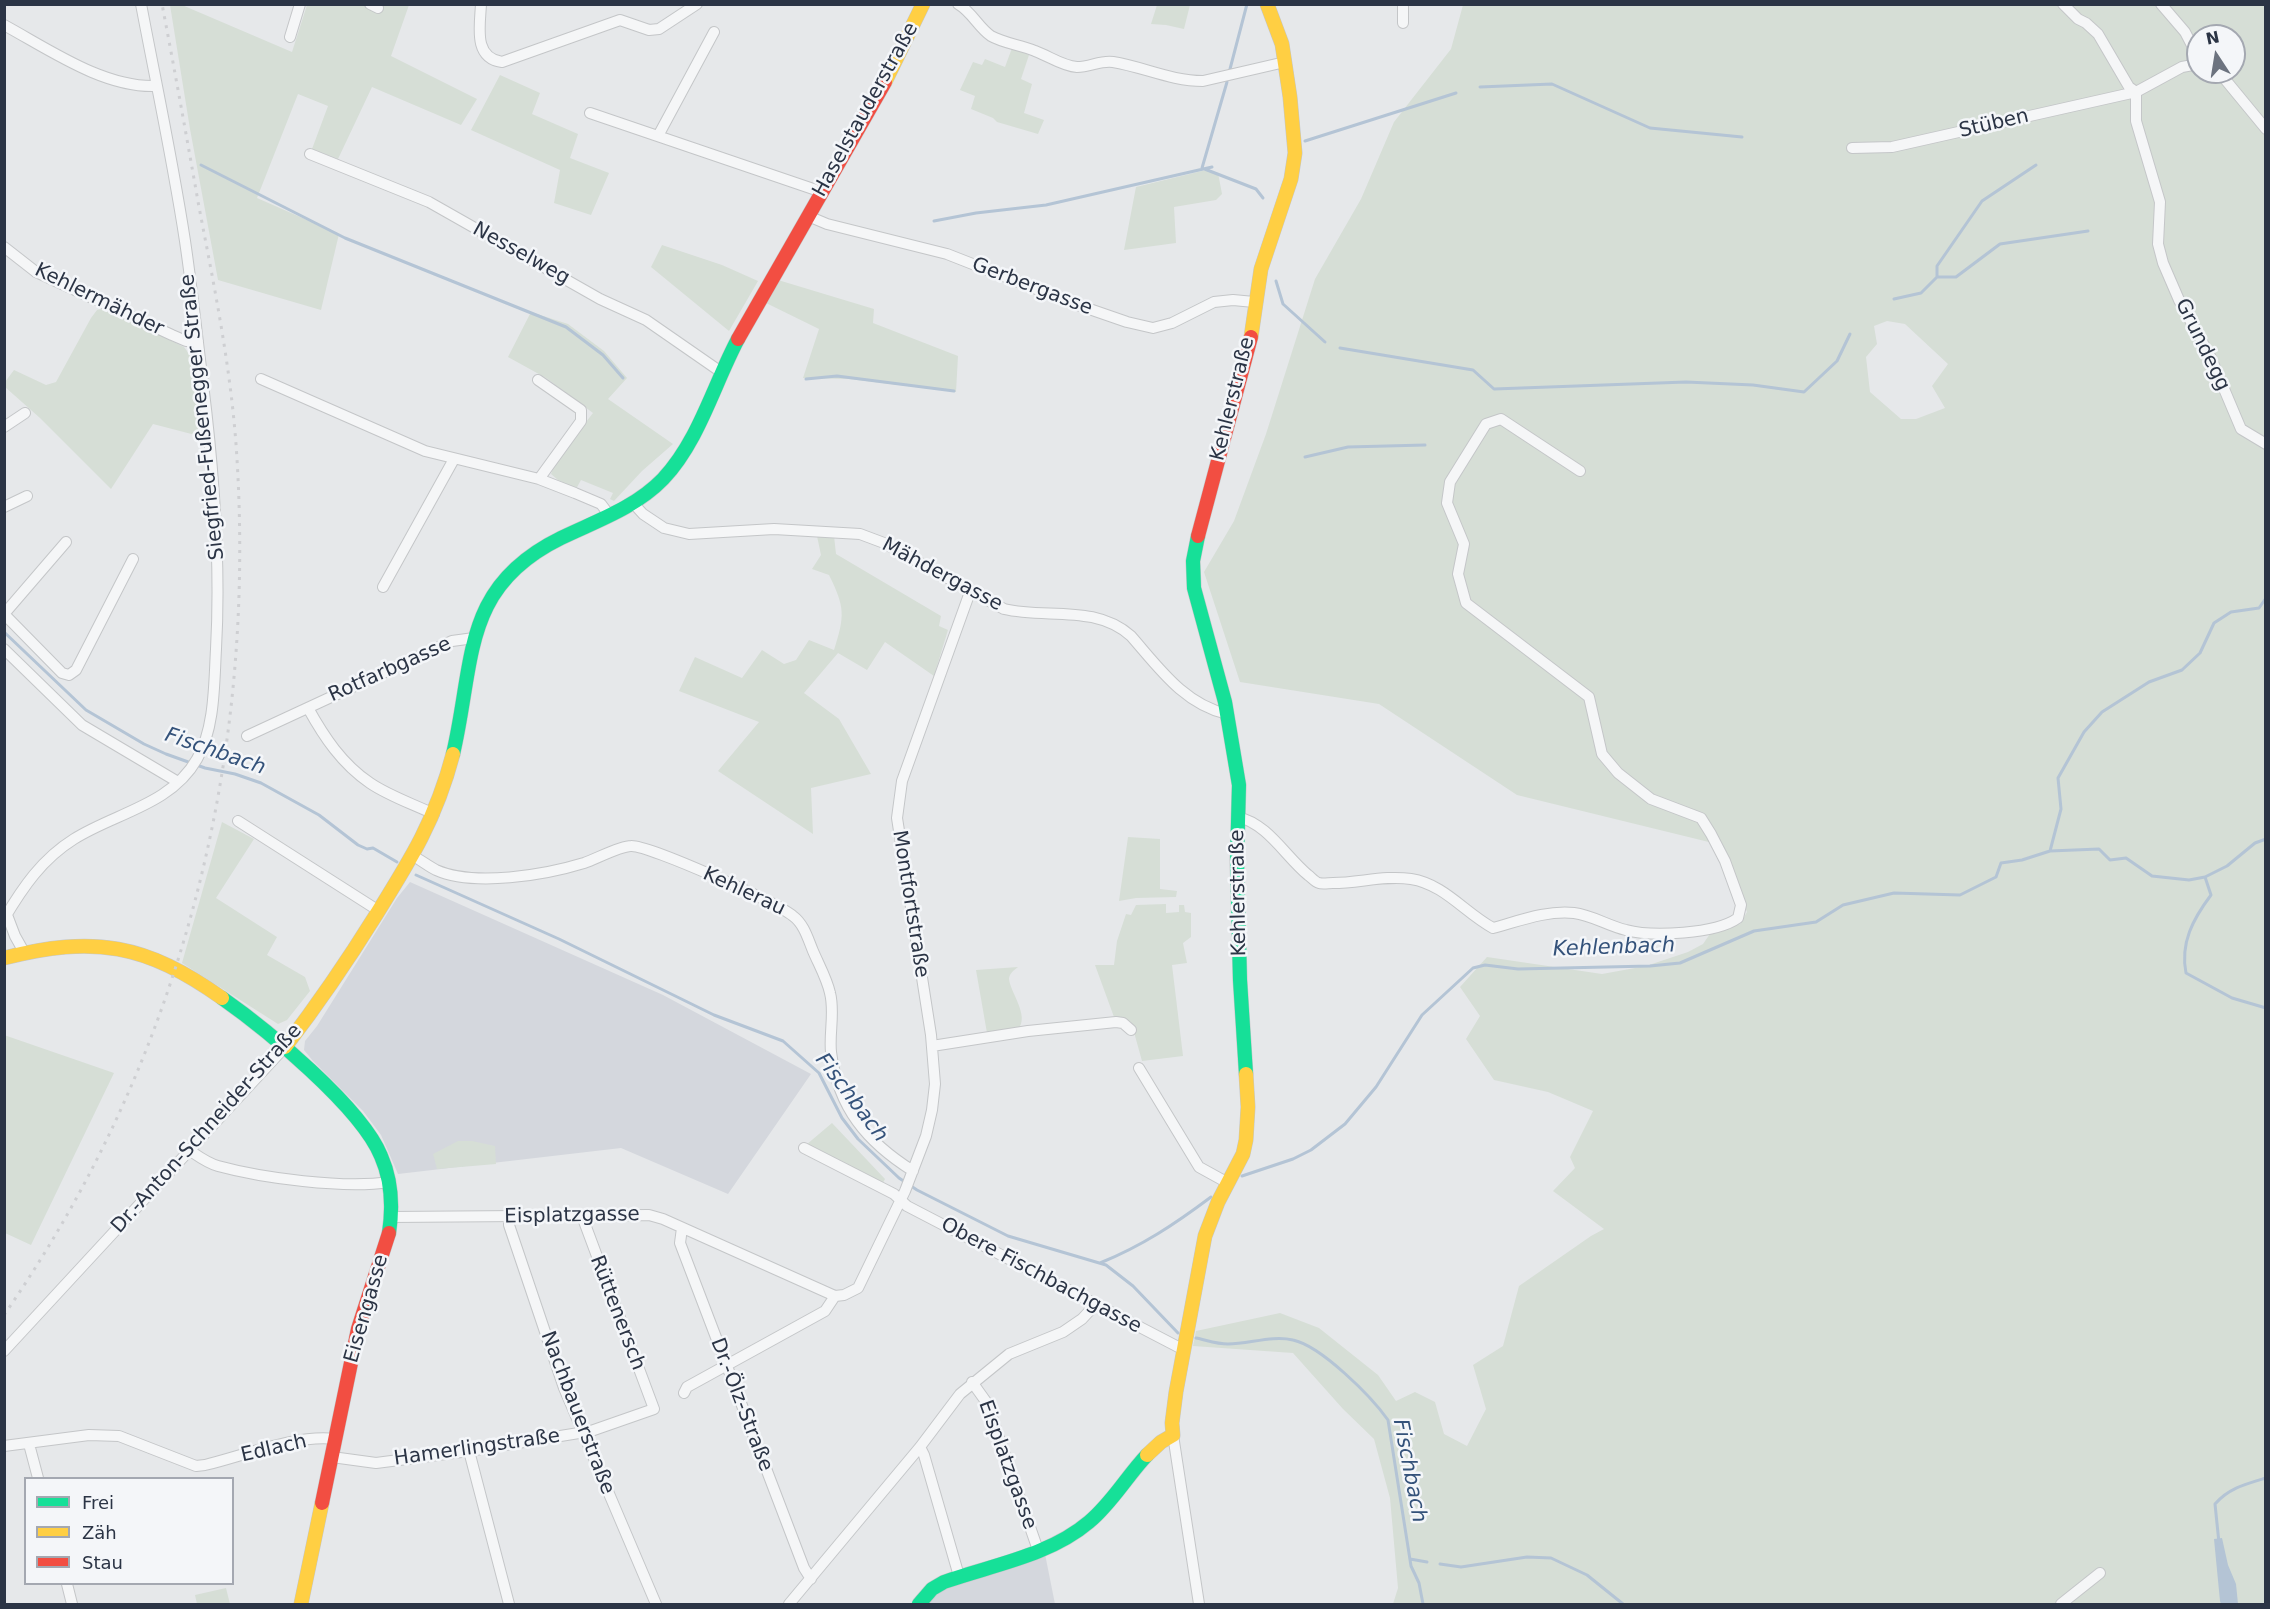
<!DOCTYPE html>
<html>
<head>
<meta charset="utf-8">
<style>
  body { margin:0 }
  #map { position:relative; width:2270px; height:1609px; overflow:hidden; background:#e6e8ea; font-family:"DejaVu Sans",sans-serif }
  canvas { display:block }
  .frame { position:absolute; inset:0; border:6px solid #2b3445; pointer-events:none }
  .legend { position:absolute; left:24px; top:1477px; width:210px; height:108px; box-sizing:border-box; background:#f4f6f9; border:2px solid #a4a8b1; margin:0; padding:8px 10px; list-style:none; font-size:18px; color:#2b3445 }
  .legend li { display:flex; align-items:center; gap:12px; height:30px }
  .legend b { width:30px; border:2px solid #a4a8b1 }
  .north { position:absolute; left:2186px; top:24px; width:60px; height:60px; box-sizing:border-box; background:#f4f6f9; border:2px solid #a4a8b1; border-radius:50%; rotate:348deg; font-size:16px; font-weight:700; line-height:24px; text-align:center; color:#2b3445 }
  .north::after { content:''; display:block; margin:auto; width:21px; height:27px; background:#6c737f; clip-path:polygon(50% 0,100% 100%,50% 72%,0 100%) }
</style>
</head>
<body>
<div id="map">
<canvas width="2270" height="1609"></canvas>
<div class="frame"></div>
<ul class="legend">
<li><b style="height:8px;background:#16e098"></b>Frei</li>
<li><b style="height:8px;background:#ffcf43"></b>Zäh</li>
<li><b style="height:8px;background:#f24e42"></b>Stau</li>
</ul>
<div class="north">N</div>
</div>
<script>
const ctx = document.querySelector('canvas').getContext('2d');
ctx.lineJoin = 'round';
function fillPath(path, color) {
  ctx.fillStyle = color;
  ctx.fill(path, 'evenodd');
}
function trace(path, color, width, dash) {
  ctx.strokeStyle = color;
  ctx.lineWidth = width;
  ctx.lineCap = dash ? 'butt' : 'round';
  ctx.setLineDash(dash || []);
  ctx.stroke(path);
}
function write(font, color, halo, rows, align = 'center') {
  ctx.font = font + ' "DejaVu Sans",sans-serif';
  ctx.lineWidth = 5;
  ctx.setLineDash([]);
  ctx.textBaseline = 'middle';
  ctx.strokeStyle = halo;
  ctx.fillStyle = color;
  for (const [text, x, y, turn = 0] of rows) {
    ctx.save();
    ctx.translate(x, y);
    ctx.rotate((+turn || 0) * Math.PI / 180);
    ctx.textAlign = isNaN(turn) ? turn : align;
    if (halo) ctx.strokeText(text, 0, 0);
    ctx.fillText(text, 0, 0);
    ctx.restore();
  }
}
fillPath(new Path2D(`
  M410 882 663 995 811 1074 728 1194 621 1148 398 1174 381 1135 363 1111 313 1061 304 1050 305 1041 317 1026 397 898Z
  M1045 1554 1055 1604H927L940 1591 956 1584Z`), '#d4d7dd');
fillPath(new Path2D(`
  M170 5H182L292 52 307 5H409L391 56 477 99 461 125 372 87 338 159 312 149 328 106 298 94 257 198 339 234 321 310 218 280 190 129Z
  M1157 5H1190L1184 29 1166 25 1151 24Z
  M1463 5H2265V1604H1393L1398 1588 1390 1498 1374 1439 1343 1409 1293 1353 1193 1346 1196 1331 1280 1313 1319 1328 1378 1375 1396 1401 1415 1392 1435 1402 1444 1434 1467 1446 1486 1409 1473 1365 1503 1346 1519 1286 1591 1236 1604 1229 1553 1191 1575 1168 1570 1157 1593 1111 1548 1092 1494 1080 1466 1039 1480 1016 1460 987 1487 957 1602 974 1646 966 1688 952 1703 944 1712 931 1740 924 1747 912 1721 845 1517 795 1379 704 1240 682 1204 572 1234 521 1266 434 1315 279 1361 199 1394 122 1451 49ZM2198 36H2234V72H2198ZM1887 321 1905 324 1948 364 1932 386 1945 408 1916 419H1901L1870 392 1866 357 1877 344 1874 326Z
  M1012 48 1029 55 1021 79 1032 84 1024 113 1044 120 1038 134 997 122 993 118 971 109 975 96 960 90 973 62 982 65 985 59 1005 67Z
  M500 75 540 93 532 114 578 134 570 158 609 173 591 215 554 203 560 170 471 130Z
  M1206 170 1218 173 1222 194 1216 200 1174 207 1176 243 1124 250 1136 187Z
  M662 245 722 265 758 281 729 331 651 267Z
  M778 280 874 309 873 323 958 356 956 392 849 379 803 378 819 329 764 302Z
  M104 308 184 347 190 355 203 437 153 424 111 489 40 418 5 387V382L14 370 46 385 56 382 91 318 97 310Z
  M531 312 568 324 604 351 627 378 608 399 673 444 642 471 614 501 610 499 613 493 581 480 576 489 558 480 551 474 557 459 593 413 546 378 508 357Z
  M817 536H834L836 554 941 616 939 626 948 630 934 676 885 642 867 670 838 653 804 693 839 719 871 774 811 788 813 834 718 771 759 722 679 691 695 657 742 678 762 650 784 664 796 660 809 640 834 650C845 616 845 607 829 575L812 569 821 555Z
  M222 822 254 839 216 898 277 937 267 955 305 977 310 991 287 1020 278 1024 182 963Z
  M1128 837 1160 839V889L1177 891 1176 897 1136 898 1119 901Z
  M1166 904V913L1179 912V905H1184L1185 912 1191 913V937L1183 943 1187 963 1172 965 1183 1056 1142 1061 1132 1025 1114 1017 1095 965H1114L1117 941 1126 914 1131 915 1136 905Z
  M1018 967C1014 970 1009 974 1009 979 1010 992 1030 1016 1018 1029L987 1033 976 970Z
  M4 1035 114 1073 31 1245 5 1233Z
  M832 1123 885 1179 882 1185 806 1145Z
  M458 1141H472L495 1146 496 1164 437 1169 433 1154Z
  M226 1588 230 1604H197L195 1595Z`), '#d6ded6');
fillPath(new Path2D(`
  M2222 1538 2228 1565 2236 1584 2238 1604H2221L2220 1601 2214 1539Z`), '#b4c4d5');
trace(new Path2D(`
  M1230 69 1247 4
  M1227 82 1202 168 1256 189 1263 198
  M1480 87 1552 84 1650 128 1742 137
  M1305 141 1456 93
  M201 165 345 238 566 327 603 355 623 378
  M934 221 976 213 1046 205 1212 167
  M1937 277H1956L2000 244 2088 231
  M1276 281 1283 304 1325 342
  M1894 299 1921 293 1937 277V266L1982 201 2036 165
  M1340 348 1473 370 1494 389 1686 382 1753 385 1804 392 1837 361 1850 334
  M806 379 837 376 954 391
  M1305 457 1348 447 1425 445
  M4 632 86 710 144 744 166 754 205 768 235 774 261 783 319 815 358 845 367 849 373 848 397 862
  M2050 851 2061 809 2058 778 2084 732 2102 712 2149 682 2182 670 2200 653 2214 623 2231 612 2259 608 2266 598
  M416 875 559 939 714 1015 783 1041 819 1073 842 1118 858 1139 899 1178 917 1190 1008 1236 1106 1265 1133 1286 1178 1333
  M2205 877 2227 866 2255 843 2266 839
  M1242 1176 1293 1159 1311 1150 1345 1124 1376 1087 1422 1015 1473 968 1485 965 1518 969 1650 966 1680 963 1754 931 1816 922 1843 905 1894 893 1960 895 1996 877 2001 863 2022 860 2050 851 2099 849 2110 860 2126 858 2152 876 2189 880 2205 877 2211 895C2193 919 2180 943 2186 973L2232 998 2266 1008
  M1100 1263C1142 1246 1175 1224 1211 1197
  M1196 1338C1206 1340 1217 1344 1228 1344 1249 1344 1272 1335 1293 1340 1321 1346 1371 1396 1388 1420L1411 1566 1419 1583 1423 1604
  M2219 1543 2215 1504C2229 1488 2246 1484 2266 1478
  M1410 1559 1427 1562
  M1440 1564 1461 1567 1527 1557 1551 1558 1587 1575 1623 1604`), '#b4c4d5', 3);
const street = new Path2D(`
  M370 4 378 8
  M481 4C480 26 473 58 502 62L620 20 649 30 659 29 697 4
  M958 4C972 12 978 27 991 36 1003 43 1021 45 1035 51 1049 56 1062 66 1077 67 1090 67 1101 60 1113 62 1144 67 1171 81 1203 81L1285 62
  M2063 4 2078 19 2086 23 2098 34 2129 87 2136 92
  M2161 4 2185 32 2198 57
  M1403 23V4
  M4 25C50 50 104 88 156 86
  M290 37 300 4
  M2219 72 2266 129
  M2136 92V121L2160 202 2158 244 2163 263 2179 300 2211 358 2241 429 2266 444
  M590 113 822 192
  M658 136 714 32
  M1852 148 1892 147 2136 92 2182 67 2198 64
  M310 154 429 202 600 299 646 320 721 372
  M808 216 827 224 947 254 1072 303 1127 322 1153 328 1172 323 1214 302 1233 300 1254 302
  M4 247 36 272 172 335 186 341H198
  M261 379 425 451 539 479 575 493 601 504 610 516
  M538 380 581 410V421L539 479
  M4 427 25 413
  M633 503 643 514 664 528 689 534 774 529 860 534 884 543 1004 609C1046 619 1095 604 1131 636 1159 668 1184 704 1227 714
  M4 507 27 496
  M383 587 454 459
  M4 614 62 673 69 675 76 670 133 559
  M4 614 66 542
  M4 649 82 725 178 782
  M308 708C324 737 342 764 370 783 389 796 413 804 434 814
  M247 736 452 641 474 638
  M1238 817C1268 824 1285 856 1308 875 1311 877 1315 882 1319 883 1322 884 1329 883 1333 883 1359 883 1385 875 1411 879 1444 884 1465 913 1493 928 1519 921 1547 910 1574 913 1592 915 1608 926 1626 930 1652 937 1716 934 1738 918L1741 905 1725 861 1711 834 1701 818 1651 799 1618 773 1602 754 1589 697 1466 603 1458 574 1464 544 1447 503 1450 482 1486 424 1501 419 1580 471
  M238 821 379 911
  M413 856C421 860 428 866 436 870 474 887 545 875 584 863 596 859 620 846 631 846 649 845 778 903 793 916 804 924 808 939 813 951 819 965 827 979 830 993 835 1012 829 1033 831 1052 838 1108 867 1142 913 1171
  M7 915 15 936 24 952
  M4 919C23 887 42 859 74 839 115 813 171 805 197 759 215 728 214 684 216 649 221 560 214 472 203 384 197 336 192 288 185 241 173 162 156 83 141 4
  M932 1046 1028 1031 1116 1022 1123 1023 1131 1030
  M1139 1068 1199 1167 1228 1183
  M804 1148 894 1194 907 1206 1184 1350
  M189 1150C198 1156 207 1163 218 1166 262 1178 344 1189 389 1182
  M391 1217 649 1215 663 1219 835 1296 844 1295 858 1288 905 1191 926 1136 932 1110 935 1084 931 1035 897 818 902 781 970 592
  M509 1217V1225L564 1388 656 1604
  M682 1228 680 1243 804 1568 811 1579
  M4 1351 285 1047
  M972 1382 987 1403 1038 1550
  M684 1393 687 1387 825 1311 835 1296
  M1173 1435 1199 1604
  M29 1444 38 1478
  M4 1446 89 1435 119 1436 196 1466 205 1465C243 1456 297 1434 335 1439
  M920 1447 924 1455 959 1576
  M469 1451 509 1604
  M332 1457 376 1463 469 1451 591 1431 654 1409 582 1216
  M67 1584 72 1604
  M789 1604 920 1447 960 1394 1009 1354 1063 1332 1082 1319 1095 1305
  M2061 1604 2100 1573`);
const fast = new Path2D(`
  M1198 536 1193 561 1194 588 1225 702 1239 785 1237 860 1240 980 1246 1074
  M453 754C475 660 461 587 561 538 596 521 635 508 663 479 699 441 714 384 738 339
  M222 998C266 1029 361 1107 381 1156 392 1181 393 1207 389 1233
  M919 1604 932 1589 944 1582C992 1565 1049 1556 1089 1522 1112 1503 1127 1476 1147 1455`);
const slow = new Path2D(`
  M885 82 923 4
  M1251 337 1261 269 1291 179 1295 153 1290 97 1282 44 1267 4
  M4 958C94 935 146 944 222 998
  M285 1047C318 1004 348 960 376 915 411 859 436 819 453 754
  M1147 1455 1161 1442 1173 1435 1172 1423 1176 1392 1205 1236 1218 1202 1243 1154 1246 1140 1248 1107 1246 1074
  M301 1604 322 1503`);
const jam = new Path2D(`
  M738 339 885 82
  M1198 536 1251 337
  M322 1503 358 1329 389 1233`);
trace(street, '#c4c6c8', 12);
trace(fast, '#c4c6c8', 15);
trace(slow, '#c4c6c8', 15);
trace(jam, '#c4c6c8', 15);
trace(street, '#f5f6f7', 10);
trace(fast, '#16e098', 14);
trace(slow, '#ffcf43', 14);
trace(jam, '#f24e42', 14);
trace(new Path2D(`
  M4 1315C183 1057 258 755 236 444 230 364 214 285 199 207 187 139 175 72 162 4`), '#cecfd2', 3, [3, 6]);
write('20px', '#2b3445', '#f4f6f9', [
  ["Haselstauderstraße",866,110,-61],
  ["Stüben",1994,124,-13],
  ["Nesselweg",521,254,29],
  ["Gerbergasse",1032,287,21],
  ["Kehlermähder",99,300,26],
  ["Grundegg",2202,345,64],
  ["Kehlerstraße",1233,399,-76],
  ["Siegfried-Fußenegger Straße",203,417,-96],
  ["Mähdergasse",942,575,28],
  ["Rotfarbgasse",390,670,-24],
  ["Kehlerau",744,892,25],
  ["Kehlerstraße",1239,893,-91],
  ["Montfortstraße",910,904,81],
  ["Dr.-Anton-Schneider-Straße",207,1129,-48],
  ["Eisplatzgasse",572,1216,-1],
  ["Obere Fischbachgasse",1041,1276,28],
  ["Eisengasse",367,1309,-74],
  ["Rüttenersch",617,1313,69],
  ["Dr.-Ölz-Straße",741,1405,69],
  ["Nachbauerstraße",577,1413,69],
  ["Hamerlingstraße",477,1448,-8],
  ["Edlach",274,1449,-13],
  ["Eisplatzgasse",1007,1465,70]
]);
write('italic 21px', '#34527a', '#f4f6f9', [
  ["Fischbach",215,752,19],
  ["Kehlenbach",1614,948,-2],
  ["Fischbach",851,1098,53],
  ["Fischbach",1409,1471,79]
]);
</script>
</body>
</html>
